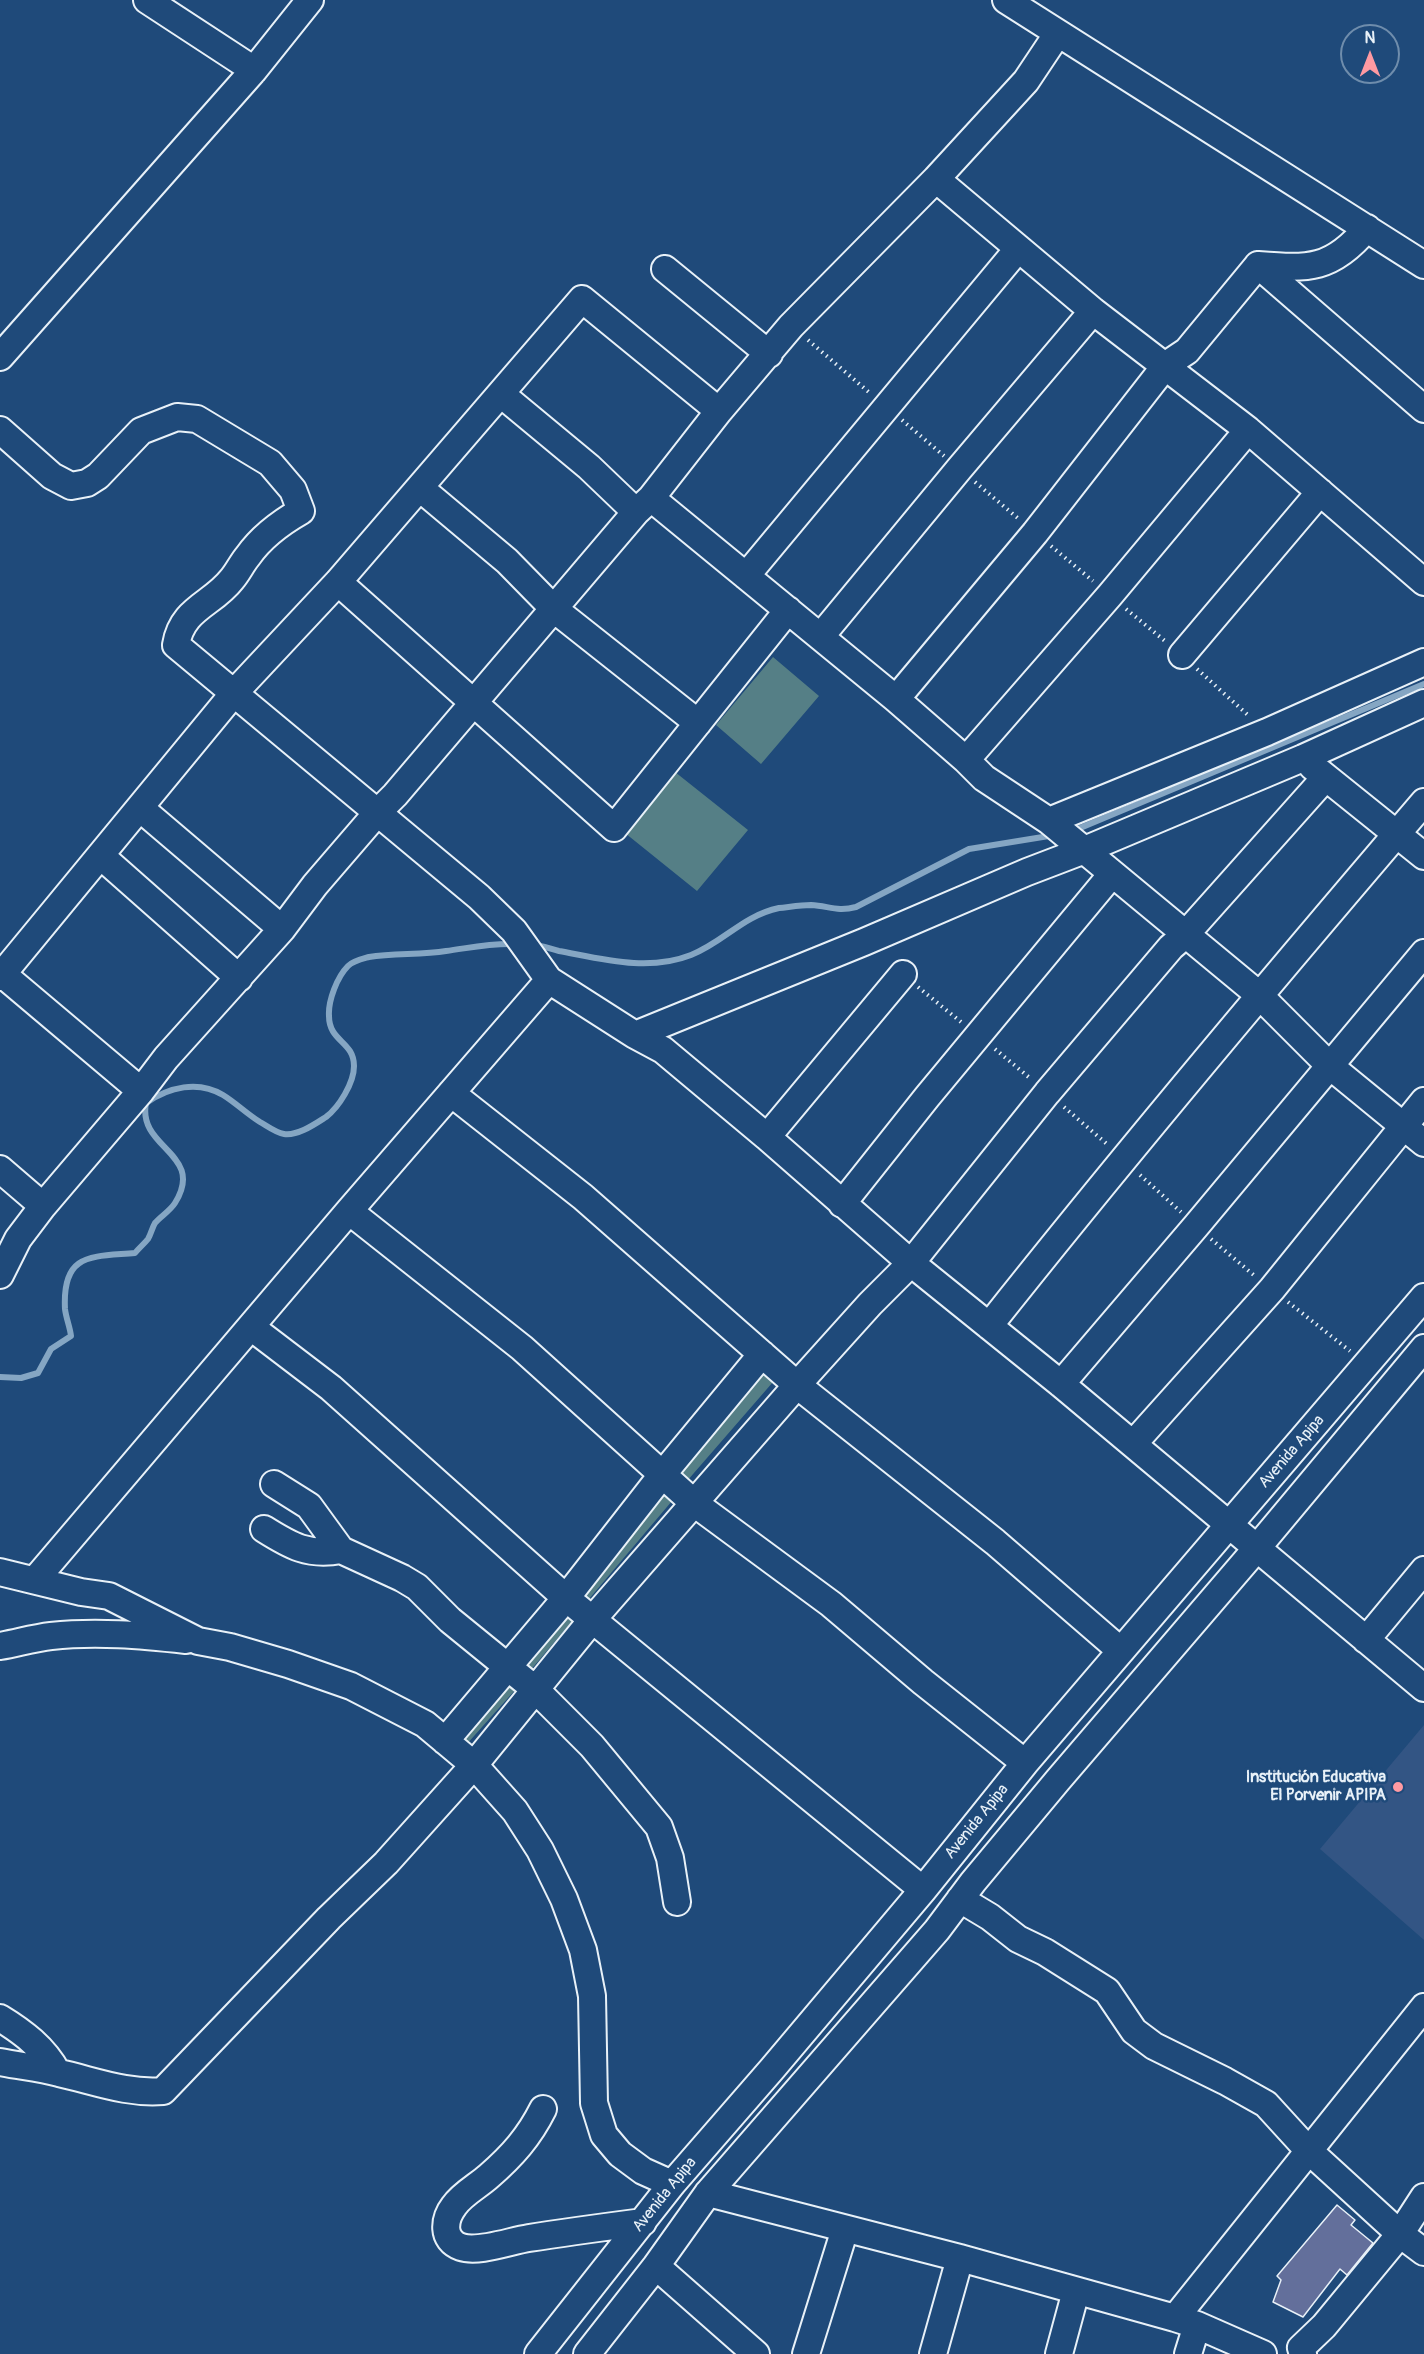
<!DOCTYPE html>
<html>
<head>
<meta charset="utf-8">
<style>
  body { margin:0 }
  #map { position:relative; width:1424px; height:2354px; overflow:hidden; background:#1f4a7a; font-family:Pangolin,sans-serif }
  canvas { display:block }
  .north { position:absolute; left:1340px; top:24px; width:60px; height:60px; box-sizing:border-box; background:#1f4a7a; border:2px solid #6f8dac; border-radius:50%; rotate:0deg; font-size:16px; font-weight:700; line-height:24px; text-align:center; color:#e8f1f8 }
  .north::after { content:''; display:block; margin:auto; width:21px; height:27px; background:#ff9aa2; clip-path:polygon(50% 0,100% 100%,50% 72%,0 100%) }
</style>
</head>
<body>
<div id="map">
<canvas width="1424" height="2354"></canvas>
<div class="north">N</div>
</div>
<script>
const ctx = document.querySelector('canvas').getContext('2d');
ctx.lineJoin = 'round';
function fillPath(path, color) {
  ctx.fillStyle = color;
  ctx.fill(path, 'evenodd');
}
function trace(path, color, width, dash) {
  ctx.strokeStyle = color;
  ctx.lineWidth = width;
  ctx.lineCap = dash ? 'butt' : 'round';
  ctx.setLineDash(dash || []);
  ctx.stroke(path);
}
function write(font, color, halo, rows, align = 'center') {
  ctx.font = font + ' Pangolin,sans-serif';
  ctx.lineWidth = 5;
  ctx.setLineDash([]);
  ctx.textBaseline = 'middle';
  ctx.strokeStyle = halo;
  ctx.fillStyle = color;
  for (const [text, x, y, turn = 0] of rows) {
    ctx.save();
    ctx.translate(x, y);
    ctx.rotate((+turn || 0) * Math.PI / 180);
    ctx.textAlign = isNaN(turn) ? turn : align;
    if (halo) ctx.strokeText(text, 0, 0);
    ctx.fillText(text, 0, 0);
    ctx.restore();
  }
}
fillPath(new Path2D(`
  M1424 1725V1940L1320 1849Z`), '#335584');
fillPath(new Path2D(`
  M773 657 819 696 761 764 716 725Z
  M670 768 748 830 697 891 620 829Z
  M764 1374 773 1382 687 1481 678 1473Z
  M665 1495 672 1501 589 1599 581 1593Z
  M567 1613 574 1619 529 1672 523 1667Z
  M509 1683 516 1689 466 1745 459 1738Z`), '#557f86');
trace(new Path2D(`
  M1073 831 1424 684
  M533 945C542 945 550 949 559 951 602 959 648 972 691 955 724 942 742 916 779 908 789 907 801 905 811 905 829 906 837 912 856 907L969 849 1055 835
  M0 1377 21 1378 38 1373 51 1349 71 1336C70 1327 66 1318 65 1309 62 1252 92 1257 135 1253 139 1248 144 1244 148 1239 151 1234 152 1228 155 1223 161 1216 170 1211 175 1203 206 1153 137 1149 146 1103 169 1087 198 1080 223 1095 236 1103 247 1114 260 1122 267 1126 276 1133 284 1134 298 1136 315 1124 326 1117 339 1107 354 1083 354 1066 354 1041 329 1042 329 1016 328 1001 337 977 348 966 353 961 362 959 369 957 394 953 421 955 446 951 469 948 490 943 514 944`), '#85a6c3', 6);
const building = new Path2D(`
  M1337 2205 1355 2220 1351 2225 1373 2243 1347 2275 1340 2269 1303 2317 1273 2302 1281 2280 1277 2276Z`);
fillPath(building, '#636f9b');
trace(building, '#e8f1f8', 1.5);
const minor = new Path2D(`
  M147 0 254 70
  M1006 0 1424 265
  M936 179 1093 311 1248 430 1424 582
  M1258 265 1424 409
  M1258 265C1309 269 1332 270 1367 228
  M665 269 769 354
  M0 357 254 70 310 0
  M501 394 589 467 636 512
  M0 430 52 476 71 486 87 483 98 476 141 431 177 417 197 419 270 463 293 490 301 511C280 523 262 536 248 556 242 563 238 572 232 579 212 605 182 608 176 645L479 897 514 931 549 980 635 1035 663 1050 767 1137 911 1263 1061 1384 1424 1688
  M420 488 507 561 554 609 698 723
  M651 498 896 699 966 760 984 778 1049 821 1258 994 1330 1066 1424 1143
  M746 576 1018 249
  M338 582 614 828 788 610
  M821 636 959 469 1093 311
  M1182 655 1320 492
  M896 699 1035 533 1166 365 1187 351 1258 265
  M966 760 1110 595 1248 430
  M1312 766 1424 856
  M140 808 282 929
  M1049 821 1267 732 1424 662
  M101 856 239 978
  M0 972 141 1091
  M0 977 234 693 338 582 582 299 719 411
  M635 1035 864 942 1027 872 1082 851 1303 758 1424 703
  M451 1093 583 1197 797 1385 995 1542 1121 1651
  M767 1137 903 974
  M0 1169 43 1206
  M842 1204 927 1097 1112 874
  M349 1211 522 1348 694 1503 831 1604 923 1682 1025 1763
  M0 1275 18 1239 43 1206 141 1091 166 1058 282 929 315 885 377 813 395 795 636 512 651 498 719 411 791 326 936 179 1026 81 1058 33
  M989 1326C1130 1148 1276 975 1424 802
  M251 1327 331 1388 566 1598 923 1890
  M1061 1384 1196 1226 1424 953
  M1133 1444 1272 1289 1424 1101
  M274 1484 309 1506 341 1550 402 1578 417 1587 450 1620 536 1690 592 1746 659 1827 670 1858 677 1902
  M264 1529C291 1546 308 1556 341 1550
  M0 1572 81 1592 109 1596 198 1641 230 1647 288 1664 351 1686 425 1724 474 1765 515 1811 540 1850 564 1899 583 1950 592 1996 594 2103 604 2135 620 2154 643 2171 672 2184
  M35 1580 349 1211 549 980
  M1366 1640 1424 1570
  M0 1646C17 1643 34 1638 51 1636 96 1631 141 1635 186 1640
  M445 1741 566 1598 662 1475 762 1354
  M960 1899 990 1917 1018 1939 1045 1952 1107 1991 1134 2031 1154 2046 1225 2081 1266 2104 1308 2150 1400 2234 1424 2252
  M0 2018C23 2032 44 2048 57 2072
  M0 2062C20 2066 40 2068 59 2073 95 2081 127 2094 163 2091L329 1918 386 1863 474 1765 592 1620 797 1385 870 1304 911 1263 1047 1093 1171 947 1185 935 1325 778
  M543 2109C529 2137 512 2156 489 2176 478 2186 462 2194 454 2206 444 2219 441 2240 461 2247 478 2253 510 2241 529 2238 567 2232 605 2227 643 2222
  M708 2193 960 2258 1175 2318 1197 2325 1263 2354
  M656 2266 756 2354
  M1175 2318 1424 2007
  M538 2354 672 2184 772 2069 923 1890 1025 1763 1424 1297
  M587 2354 656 2266 708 2193 937 1930 973 1882 1058 1780 1257 1548 1424 1348
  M806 2354 845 2229
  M933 2354 960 2258
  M1059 2354 1076 2291
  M1188 2354 1197 2325
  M1303 2354 1301 2348 1324 2326 1400 2234 1424 2197`);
trace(minor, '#e8f1f8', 30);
trace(new Path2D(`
  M808 340 871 394
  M902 420 944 456
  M975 482 1020 520
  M1051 546 1093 581
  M1126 609 1165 641
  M1197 669 1250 717
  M918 987 961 1022
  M995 1049 1031 1079
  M1064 1107 1108 1145
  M1140 1175 1181 1212
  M1211 1239 1256 1277
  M1288 1302 1350 1351`), '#e8f1f8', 4, [1.5, 4.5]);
trace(minor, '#1f4a7a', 26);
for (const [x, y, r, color] of [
  [1398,1787,6,"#ff9aa2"]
]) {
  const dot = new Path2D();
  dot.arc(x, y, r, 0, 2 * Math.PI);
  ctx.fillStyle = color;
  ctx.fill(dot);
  trace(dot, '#1f4a7a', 2);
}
write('16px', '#e8f1f8', '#1f4a7a', [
  ["Avenida Apipa",1292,1452,-49],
  ["Avenida Apipa",977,1822,-51],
  ["Avenida Apipa",665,2195,-51]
]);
write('bold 16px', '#e8f1f8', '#1f4a7a', [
  ["Institución Educativa",1386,1778],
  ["El Porvenir APIPA",1386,1796]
], 'right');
</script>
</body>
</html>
